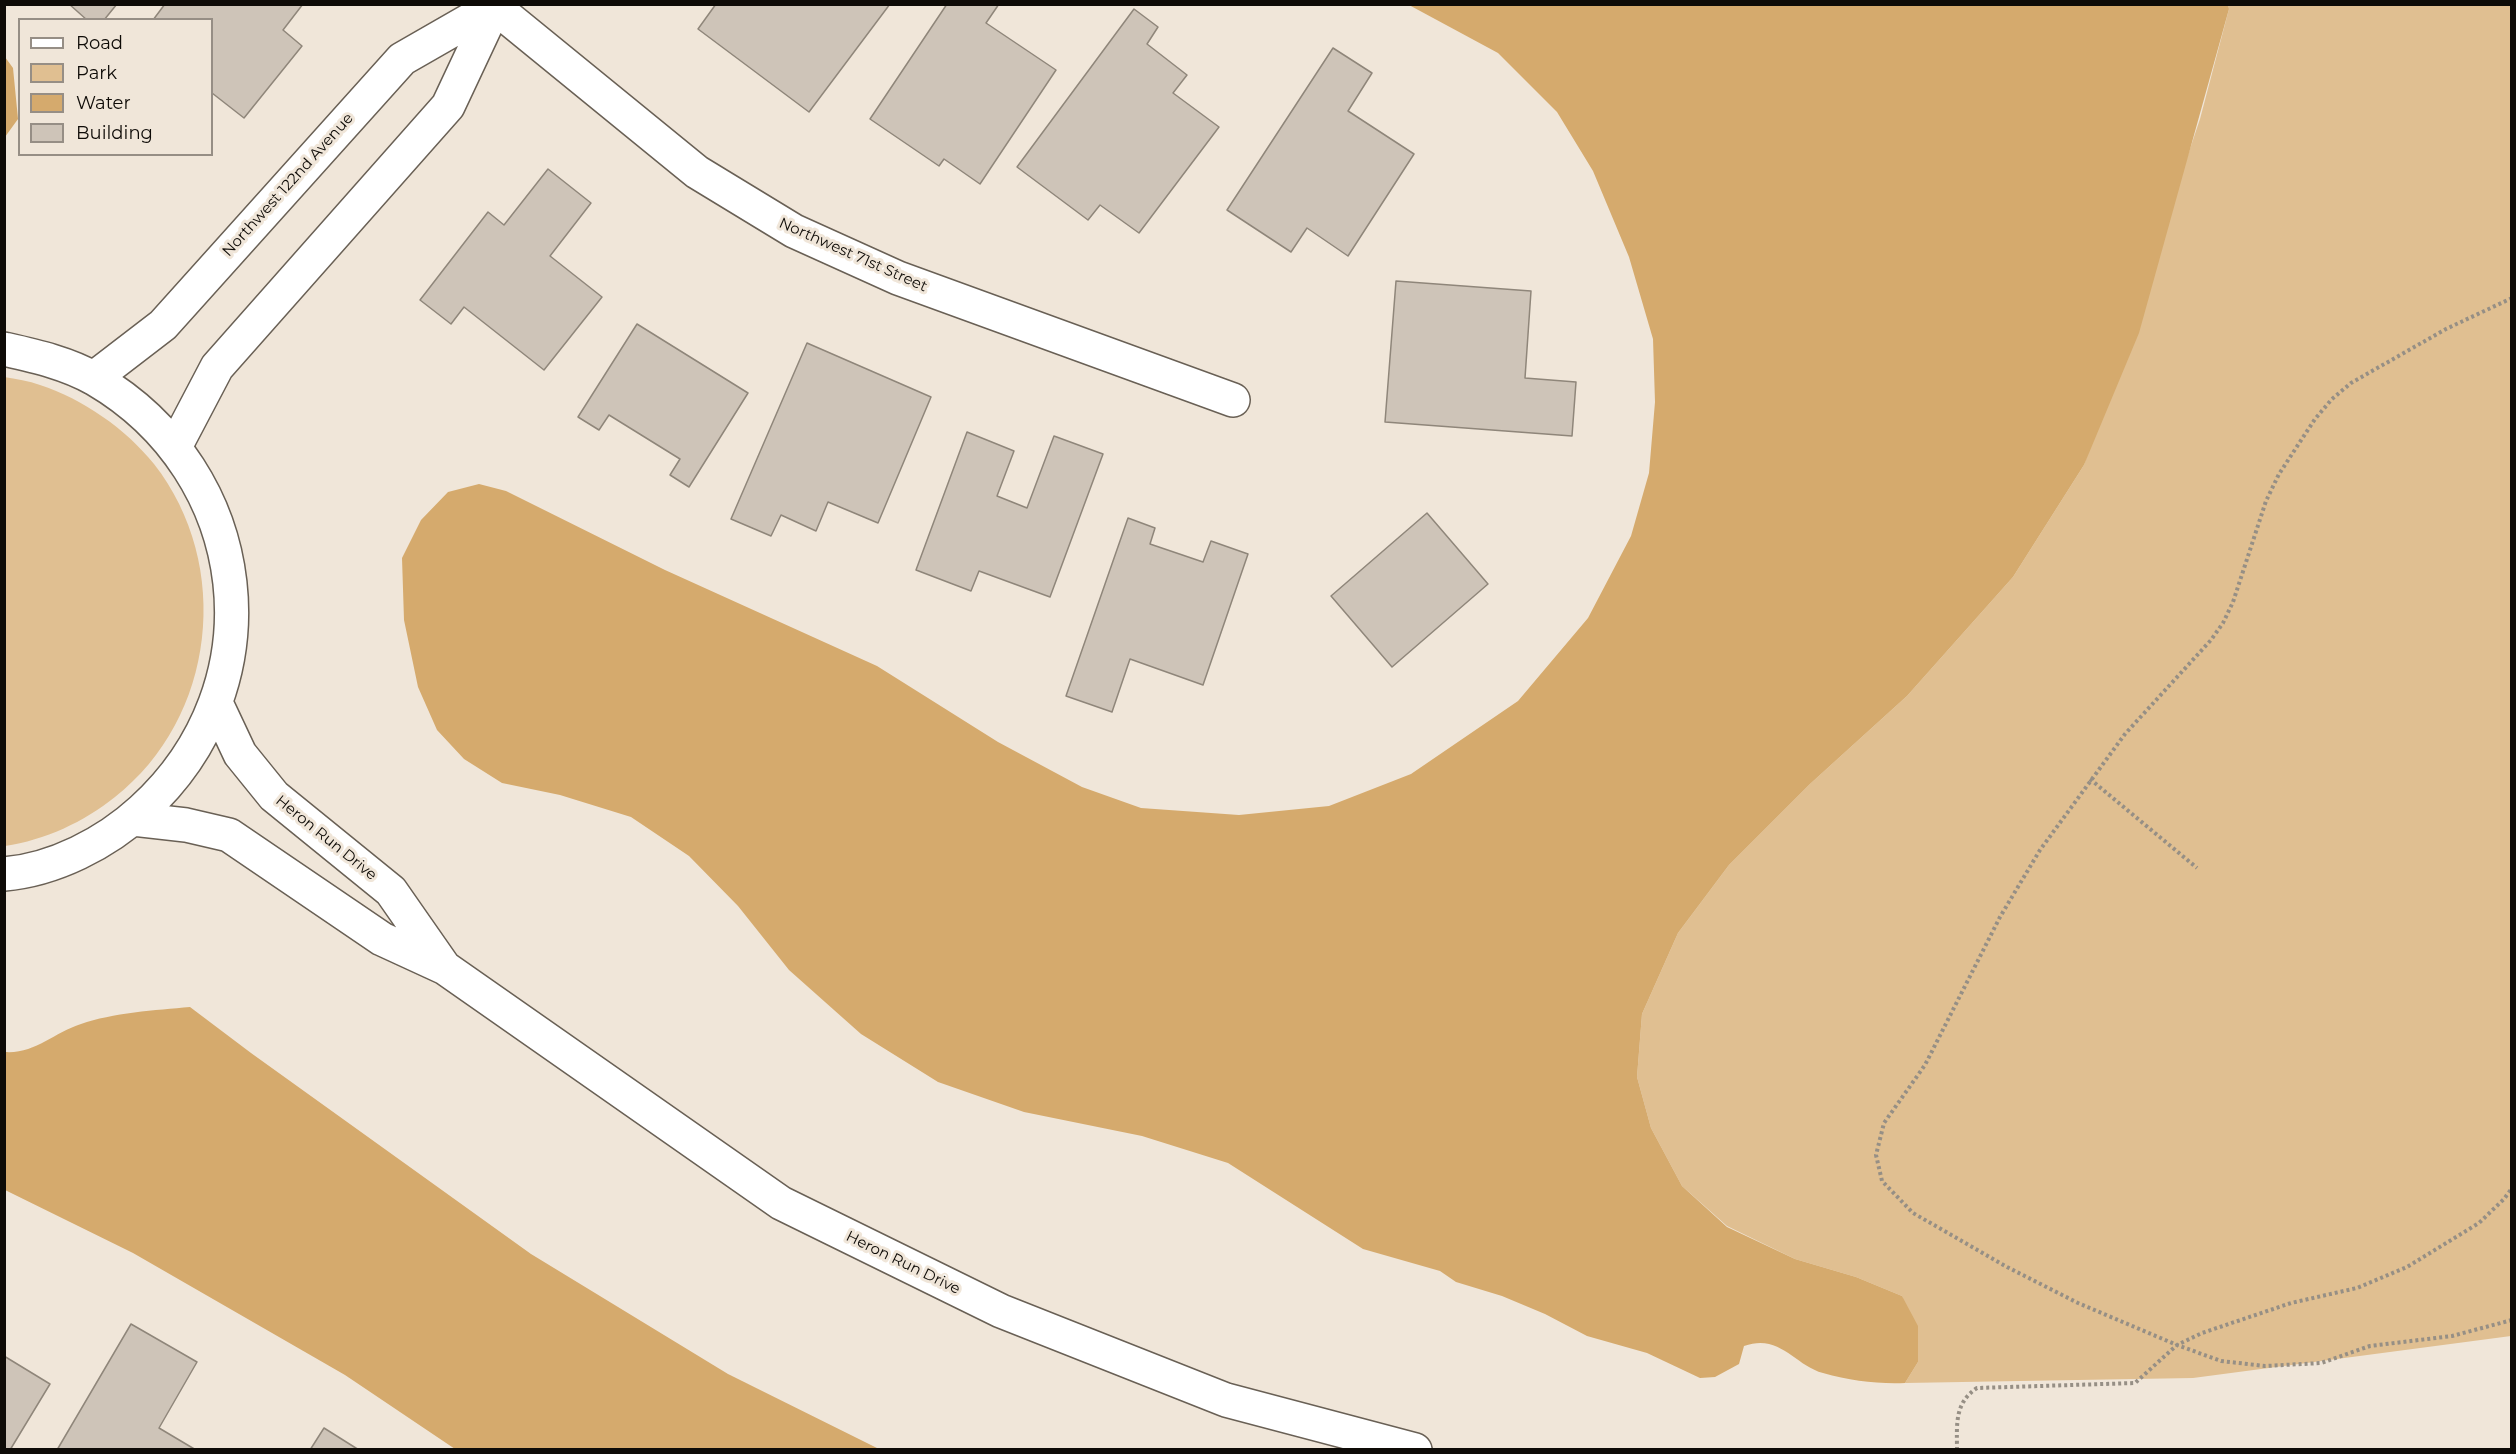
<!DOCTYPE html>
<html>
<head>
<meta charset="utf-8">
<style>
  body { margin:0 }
  #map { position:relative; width:2516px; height:1454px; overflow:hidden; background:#f0e6d9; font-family:Montserrat,sans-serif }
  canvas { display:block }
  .frame { position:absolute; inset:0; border:6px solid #0e0b07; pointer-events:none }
  .legend { position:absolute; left:18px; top:18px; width:195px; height:138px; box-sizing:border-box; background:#f0e6d9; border:2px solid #968e85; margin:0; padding:8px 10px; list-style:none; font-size:18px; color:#0e0b07 }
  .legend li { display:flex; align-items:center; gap:12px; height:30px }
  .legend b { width:30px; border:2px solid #968e85 }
</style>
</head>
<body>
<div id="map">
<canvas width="2516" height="1454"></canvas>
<div class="frame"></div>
<ul class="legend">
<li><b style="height:8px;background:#fff"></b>Road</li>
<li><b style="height:16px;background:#e0bf91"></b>Park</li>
<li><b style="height:16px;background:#d5aa6d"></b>Water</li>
<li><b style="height:16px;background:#cec4b8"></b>Building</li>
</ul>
</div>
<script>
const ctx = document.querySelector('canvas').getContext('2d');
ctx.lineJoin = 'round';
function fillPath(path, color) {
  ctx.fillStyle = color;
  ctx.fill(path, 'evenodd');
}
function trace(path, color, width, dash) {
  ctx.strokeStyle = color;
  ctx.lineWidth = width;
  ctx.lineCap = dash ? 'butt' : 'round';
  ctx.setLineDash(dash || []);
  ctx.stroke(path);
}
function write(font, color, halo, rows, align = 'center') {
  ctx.font = font + ' Montserrat,sans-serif';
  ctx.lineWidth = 6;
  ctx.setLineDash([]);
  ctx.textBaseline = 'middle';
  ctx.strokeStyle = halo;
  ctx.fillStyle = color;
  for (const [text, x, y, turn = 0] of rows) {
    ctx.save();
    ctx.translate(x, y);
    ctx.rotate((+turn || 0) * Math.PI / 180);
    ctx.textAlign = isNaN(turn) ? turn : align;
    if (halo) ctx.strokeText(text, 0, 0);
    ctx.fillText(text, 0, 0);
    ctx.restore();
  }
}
fillPath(new Path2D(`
  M2228 5H2511V1336L2193 1378 1905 1383 1918 1362 1902 1296 1856 1277 1795 1259 1727 1226 1682 1186 1651 1128 1637 1077 1642 1014 1678 933 1729 865 1810 784 1907 696 2013 577 2084 465 2200 119 2229 9Z
  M4 377C16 379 29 381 40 385 83 399 126 429 154 464 233 565 216 718 115 797 84 822 45 840 5 846Z`), '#e0bf91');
fillPath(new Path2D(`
  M1409 5H2228L2229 9 2139 333 2084 465 2013 577 1907 696 1810 784 1729 865 1678 933 1642 1014 1637 1077 1651 1128 1682 1186 1727 1227 1795 1259 1856 1277 1902 1296 1918 1326V1362L1905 1383C1877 1384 1851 1381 1823 1373 1794 1365 1780 1333 1744 1346L1739 1364 1715 1377 1700 1378 1647 1353 1587 1336 1545 1314 1502 1296 1456 1282 1440 1271 1363 1249 1228 1163 1142 1136 1024 1112 938 1082 861 1034 789 970 738 906 689 856 631 817 560 795 502 783 464 759 437 730 418 687 404 620 402 558 421 520 448 492 479 484 506 491 665 570 877 666 998 742 1082 787 1141 808 1239 815 1329 806 1411 774 1518 701 1588 618 1631 536 1649 473 1655 402 1653 339 1629 257 1593 171 1557 112 1498 53Z
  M5 57 13 68 18 119 5 137Z
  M190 1007 251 1053 531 1254 728 1374 879 1449H455L345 1375 133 1253 5 1190V1052C35 1054 53 1033 81 1024 112 1013 156 1010 190 1007Z`), '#d5aa6d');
const building = new Path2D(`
  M69 4H117L104 20H87Z
  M165 4H303L283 30 302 46 244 118 212 93V20H153Z
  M716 4H890L809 112 698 29Z
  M947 4H999L986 23 1056 70 980 184 944 159 939 166 870 119Z
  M1134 9 1158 27 1147 44 1187 75 1173 93 1219 127 1139 233 1100 205 1088 220 1017 167Z
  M1333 48 1372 73 1348 111 1414 154 1348 256 1307 228 1291 252 1227 210Z
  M548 169 591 203 550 256 602 297 544 370 464 307 451 324 420 300 488 212 504 225Z
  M1396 281 1531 291 1525 378 1576 382 1572 436 1385 422Z
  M637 324 748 393 689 487 670 475 680 459 609 415 599 430 578 417Z
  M807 343 931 397 878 523 828 502 816 531 781 515 771 536 731 519Z
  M967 432 1014 451 997 496 1027 508 1054 436 1103 454 1050 597 979 571 971 591 916 570Z
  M1427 513 1488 584 1392 667 1331 596Z
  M1128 518 1155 528 1150 544 1203 562 1211 541 1248 554 1203 685 1130 659 1112 712 1066 696Z
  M131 1324 197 1362 159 1428 196 1450H57Z
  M4 1356 50 1384 10 1450H4Z
  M324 1428 359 1450H310Z`);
fillPath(building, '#cec4b8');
trace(building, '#8f867a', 1.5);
const street = new Path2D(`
  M491 4 697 172 794 231 898 278 1233 400
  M94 378 163 325 402 59 498 4
  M175 447 217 367 448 106 494 8`);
const secondary = new Path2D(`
  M4 349C35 356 67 363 95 379 254 472 280 685 142 810 106 843 54 870 4 874
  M216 703 240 754 274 796 391 891 444 967
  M133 819 186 825 229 835 382 939 445 968 781 1203 1001 1311 1226 1400 1415 1450`);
trace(street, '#696055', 36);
trace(secondary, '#696055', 36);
trace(new Path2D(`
  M2512 298 2446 329 2351 383 2332 399 2315 419 2279 474 2266 501 2233 602 2223 623 2211 640 2125 734 2040 850 2000 917 1925 1065 1884 1123 1876 1155 1882 1181 1913 1213 2007 1267 2078 1303 2177 1345 2221 1361 2265 1366 2321 1363 2370 1346 2452 1336 2512 1320
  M2090 779 2197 868
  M1957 1450C1957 1425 1954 1403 1977 1388L2135 1383 2177 1345 2202 1333 2291 1303 2357 1288 2407 1267 2479 1223 2504 1199 2512 1188`), '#968f85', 4, [3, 3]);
trace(street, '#fff', 33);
trace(secondary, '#fff', 33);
write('15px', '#0e0b07', '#f0e6d9', [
  ["Northwest 122nd Avenue",288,185,-48],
  ["Northwest 71st Street",853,255,24],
  ["Heron Run Drive",326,838,39],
  ["Heron Run Drive",903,1263,26]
]);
</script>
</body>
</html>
